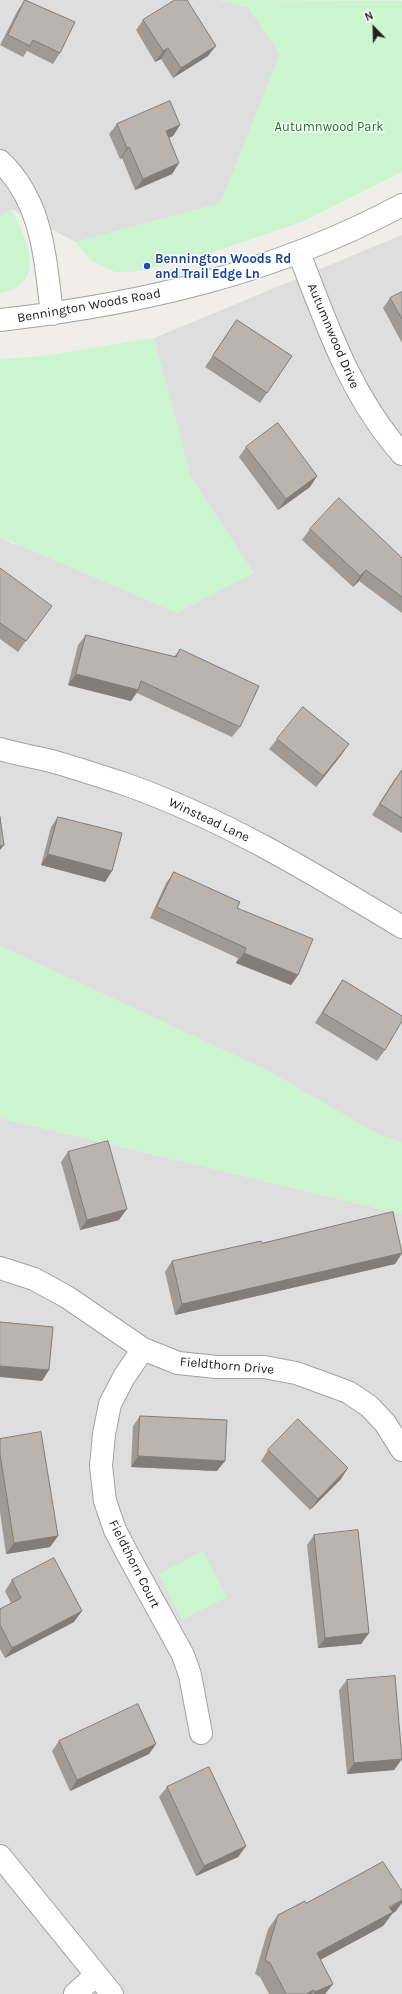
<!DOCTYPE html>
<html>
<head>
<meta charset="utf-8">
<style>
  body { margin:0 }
  #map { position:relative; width:402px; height:1994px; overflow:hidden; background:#f0eee9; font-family:Karla,sans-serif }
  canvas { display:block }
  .north { position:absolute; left:354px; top:8px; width:40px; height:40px; -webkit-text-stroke:3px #fff; paint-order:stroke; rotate:337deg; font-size:11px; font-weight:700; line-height:16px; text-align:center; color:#212121 }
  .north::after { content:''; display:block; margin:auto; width:14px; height:18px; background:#212121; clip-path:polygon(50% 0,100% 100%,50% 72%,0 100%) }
</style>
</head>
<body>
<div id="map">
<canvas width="402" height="1994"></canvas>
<div class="north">N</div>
</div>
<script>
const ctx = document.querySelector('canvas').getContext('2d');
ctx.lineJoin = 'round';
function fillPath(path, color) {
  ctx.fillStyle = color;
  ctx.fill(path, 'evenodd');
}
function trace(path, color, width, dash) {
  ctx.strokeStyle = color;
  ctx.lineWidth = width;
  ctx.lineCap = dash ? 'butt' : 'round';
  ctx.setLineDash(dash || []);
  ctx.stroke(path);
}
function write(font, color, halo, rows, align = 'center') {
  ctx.font = font + ' Karla,sans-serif';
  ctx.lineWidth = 3;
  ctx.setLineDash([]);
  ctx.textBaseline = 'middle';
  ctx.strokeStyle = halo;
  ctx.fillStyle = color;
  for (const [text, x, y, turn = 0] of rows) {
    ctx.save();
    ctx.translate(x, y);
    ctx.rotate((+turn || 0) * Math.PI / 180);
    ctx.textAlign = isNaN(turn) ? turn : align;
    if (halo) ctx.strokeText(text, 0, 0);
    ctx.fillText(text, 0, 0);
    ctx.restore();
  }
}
fillPath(new Path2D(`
  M0 0H219L248 7 280 54 221 203 76 242 12 209 0 217Z
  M402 235V1142L377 1134 270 1072 0 946V537L13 544 253 574 190 475 154 338Z
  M0 1118 402 1214V1994H0Z`), '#dfdede');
fillPath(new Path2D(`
  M219 0 402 1V172L304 221 199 257 134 272H115L90 260 76 242 221 203 280 54 248 7Z
  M12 209C25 238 50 284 0 293V217Z
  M154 338 190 475 254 573 177 613 0 537V359L43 356Z
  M0 946 270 1072 377 1134 402 1142V1214L0 1118Z
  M203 1551 227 1597 182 1620 159 1574Z`), '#cbf5cf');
const minor = new Path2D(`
  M0 161C43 202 45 258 52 314
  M299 253C327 325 350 395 402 454
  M0 320C142 304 275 273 402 205
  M0 749C16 754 31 756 47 760 71 766 96 775 119 782 221 817 311 872 402 927
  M0 1268 34 1279 67 1297 143 1349 178 1363 217 1367H264L296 1373 348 1392 369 1406 385 1423 402 1450
  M143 1349 124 1377 110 1404 104 1434 101 1466 105 1501 115 1530 128 1555 183 1655 190 1675 201 1733
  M0 1856 112 1994
  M75 1994 96 1975`);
trace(minor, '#a2a2a2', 24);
trace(minor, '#fff', 22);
fillPath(new Path2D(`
  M25 0 60 53 53 64 27 51 23 57 0 45 18 10Z
  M143 20 208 56 173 78 161 59 155 62 136 30Z
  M117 124 180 125 173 136 169 138 179 163 172 174 135 190 122 158 120 159 109 134Z
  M402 292V343L383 308 390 298Z
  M237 320 292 356 260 403 205 367Z
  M246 447 317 476 310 487 278 510 239 457Z
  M310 529 402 558V613L359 581 353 587 302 540Z
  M0 569 44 616 18 652 0 639Z
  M86 635 174 657 180 649 240 727 232 737 137 693 131 701 68 685 78 645Z
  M277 739 342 754 316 787 269 749Z
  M402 770V833L372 815 394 780Z
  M58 817 112 871 105 882 41 865 51 827Z
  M174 872 237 908 298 975 291 985 236 963 238 958 150 918 166 883Z
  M343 980 385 1050 377 1061 315 1023 335 991Z
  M68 1152 119 1220 80 1230 61 1162Z
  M262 1243 402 1253 395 1264 175 1315 165 1272 172 1261Z
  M140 1416 217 1471 131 1467 133 1426Z
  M0 1439 58 1536 50 1547 6 1554 0 1512Z
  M268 1450 341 1479 310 1510 261 1461Z
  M314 1535 369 1633 361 1644 318 1648 307 1545Z
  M12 1580 74 1622 5 1658 0 1649V1609L11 1603 5 1591Z
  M347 1680 402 1759 394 1770 347 1774 339 1690Z
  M59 1741 156 1744 149 1754 70 1791 52 1751Z
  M167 1787 246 1846 238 1857 196 1876 159 1797Z
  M306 1903 396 1911 392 1914 383 1926 320 1960 333 1984 325 1994H269L260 1977 255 1974 268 1929 278 1915Z`), '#a09a96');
fillPath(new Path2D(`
  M216 46 208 56 173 78 181 68Z
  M168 48 161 59 155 62 163 51Z
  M180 125 173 136 159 142 166 131Z
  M129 147 122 158 120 159 127 148Z
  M179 163 172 174 135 190 143 179Z
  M317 476 310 487 278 510 286 499Z
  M366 570 359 581 353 587 360 576Z
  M76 674 138 690 131 701 68 685Z
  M349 744 342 754 316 787 323 776Z
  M4 845 0 850V846Z
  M48 854 112 871 105 882 41 865Z
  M244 953 298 975 291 985 236 963Z
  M127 1209 119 1220 80 1230 87 1220Z
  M402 1253 395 1264 175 1315 182 1304Z
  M0 1366 49 1370 42 1381 0 1377Z
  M138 1456 225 1461 217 1471 131 1467Z
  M348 1468 341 1479 310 1510 318 1499Z
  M58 1536 50 1547 6 1554 14 1543Z
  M82 1611 74 1622 5 1658 12 1648Z
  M369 1633 361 1644 318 1648 325 1638Z
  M156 1744 149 1754 70 1791 77 1780Z
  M402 1759 394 1770 347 1774 354 1763Z
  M246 1846 238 1857 196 1876 204 1866Z
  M402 1900V1903L396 1911 392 1914 383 1926 307 1967 317 1953Z
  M333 1984 325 1994H314L315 1992Z
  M314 1990 311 1994H306Z`), '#827d7a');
const building = new Path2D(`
  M25 0 75 22 60 53 33 40 30 46 8 35Z
  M175 0H187L216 46 181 68 168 48 163 51 143 20Z
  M170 101 180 125 166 131 179 163 143 179 129 147 127 148 117 124Z
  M402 292V319L390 298Z
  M237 320 292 356 267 393 213 356Z
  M278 423 317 476 286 499 246 447Z
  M339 498 402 558V597L366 570 360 576 310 529Z
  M0 568 52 606 26 641 0 623Z
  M86 635 176 657 180 649 259 686 240 727 141 681 138 690 76 674Z
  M303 707 349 744 323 776 277 739Z
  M402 770V818L380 804Z
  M0 817 4 845 0 846Z
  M58 817 122 833 112 871 48 854Z
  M174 872 240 902 237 908 313 939 298 975 244 953 246 948 157 907Z
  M343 980 402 1016V1021L385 1050 323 1013Z
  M108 1141 127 1209 87 1220 68 1152Z
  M393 1212 402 1253 182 1304 172 1261 261 1241 262 1243Z
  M0 1322 53 1327 49 1370 0 1366Z
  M140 1416 227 1420 225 1461 138 1456Z
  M298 1419 348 1468 318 1499 268 1450Z
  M41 1432 58 1536 14 1543 0 1454V1439Z
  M358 1530 369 1633 325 1638 314 1535Z
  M54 1558 82 1611 12 1648 0 1625V1609L21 1598 12 1580Z
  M395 1676 402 1759 354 1763 347 1680Z
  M138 1704 156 1744 77 1780 59 1741Z
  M209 1767 246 1846 204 1866 167 1787Z
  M383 1862 402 1891V1900L389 1907 393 1912 317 1953 333 1984 315 1992 314 1990 306 1994H286L270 1963 265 1960 278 1915 305 1901 306 1903Z`);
fillPath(building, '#bab3ae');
trace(building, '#827d7a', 1);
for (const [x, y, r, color] of [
  [147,266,4,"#1a4fb4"]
]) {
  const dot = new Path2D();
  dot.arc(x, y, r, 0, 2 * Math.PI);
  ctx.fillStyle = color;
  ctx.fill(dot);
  trace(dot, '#fff', 1.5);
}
write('13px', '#177720', '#fff', [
  ["Autumnwood Park",329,127]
]);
write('bold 13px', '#164399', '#fff', [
  ["Bennington Woods Rd",155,259],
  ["and Trail Edge Ln",155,274]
], 'left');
write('13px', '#212121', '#fff', [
  ["Bennington Woods Road",89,306,-10],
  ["Autumnwood Drive",333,336,67],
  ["Winstead Lane",209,820,25],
  ["Fieldthorn Drive",227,1366,5],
  ["Fieldthorn Court",134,1564,63]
]);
</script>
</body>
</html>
